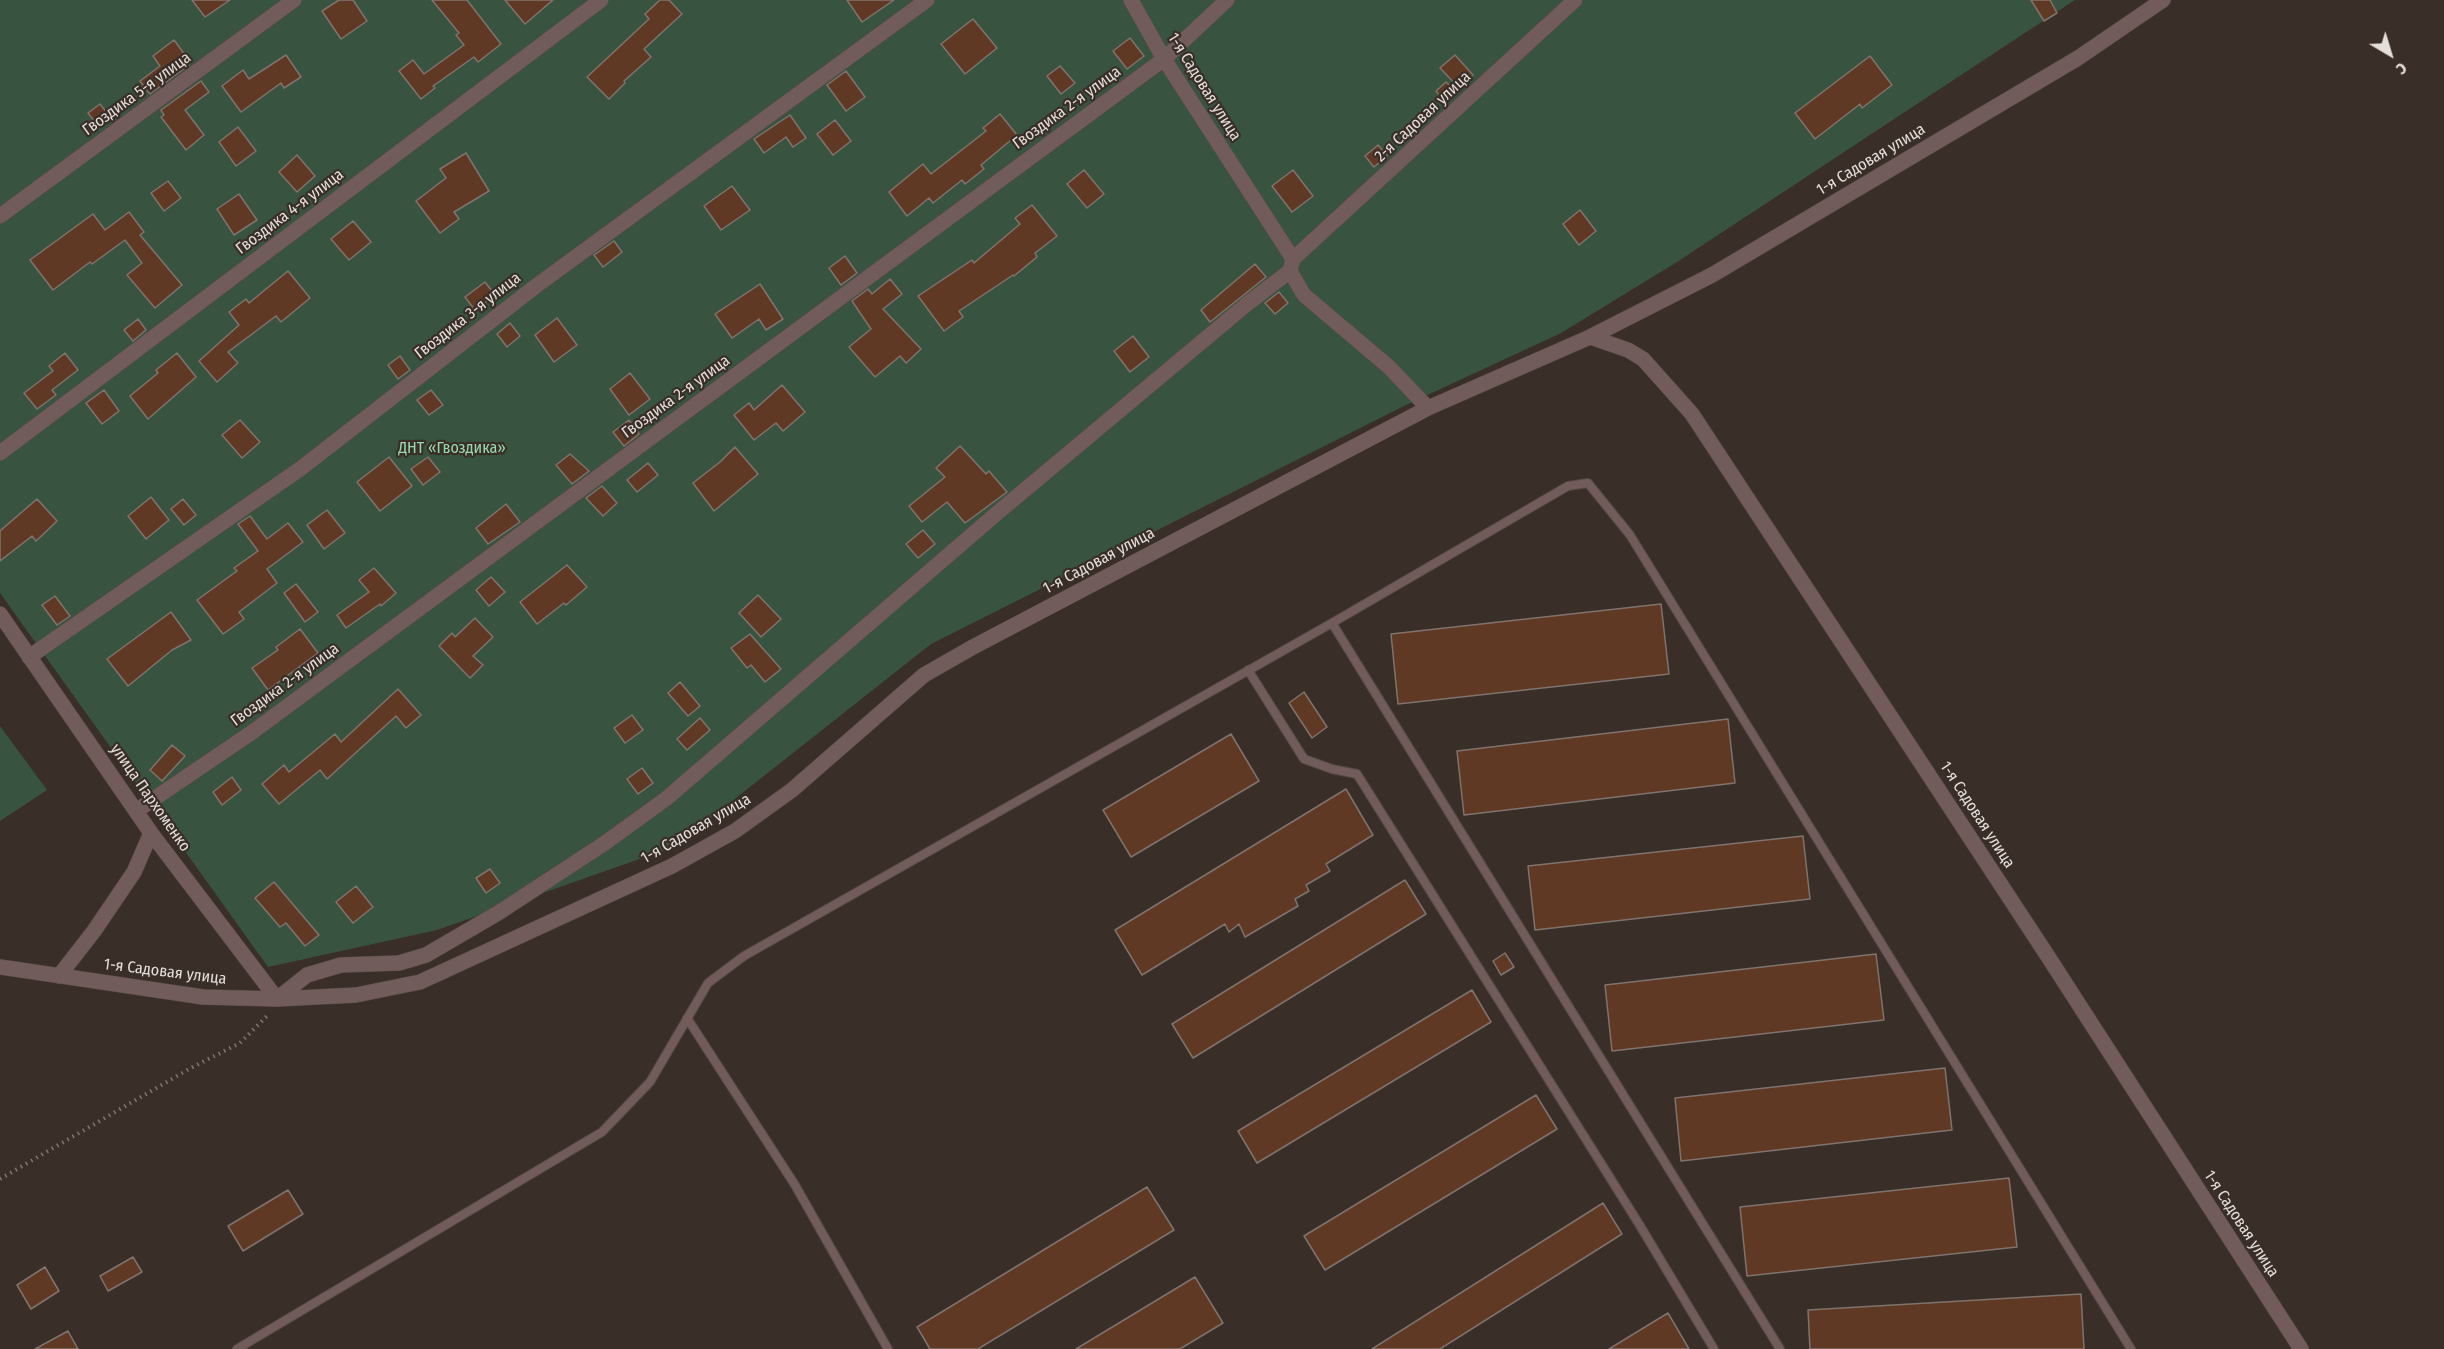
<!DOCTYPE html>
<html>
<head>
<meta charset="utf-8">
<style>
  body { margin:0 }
  #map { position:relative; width:2444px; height:1349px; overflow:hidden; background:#392e28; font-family:"Fira Sans Condensed",sans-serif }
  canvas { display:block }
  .north { position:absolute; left:2360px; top:24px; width:60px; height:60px; -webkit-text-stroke:4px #392e28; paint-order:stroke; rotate:142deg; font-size:16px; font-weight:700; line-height:24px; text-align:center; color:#e5deda }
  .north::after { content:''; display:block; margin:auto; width:21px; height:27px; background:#e5deda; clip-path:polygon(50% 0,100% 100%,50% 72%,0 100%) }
</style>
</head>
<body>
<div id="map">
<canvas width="2444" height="1349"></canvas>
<div class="north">С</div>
</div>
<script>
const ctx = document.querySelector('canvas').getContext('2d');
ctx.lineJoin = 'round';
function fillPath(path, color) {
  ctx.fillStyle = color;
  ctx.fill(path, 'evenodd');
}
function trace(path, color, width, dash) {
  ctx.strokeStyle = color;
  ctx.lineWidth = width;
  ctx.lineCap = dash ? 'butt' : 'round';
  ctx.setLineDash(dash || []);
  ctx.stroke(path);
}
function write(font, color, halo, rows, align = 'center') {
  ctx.font = font + ' "Fira Sans Condensed",sans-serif';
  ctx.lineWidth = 4.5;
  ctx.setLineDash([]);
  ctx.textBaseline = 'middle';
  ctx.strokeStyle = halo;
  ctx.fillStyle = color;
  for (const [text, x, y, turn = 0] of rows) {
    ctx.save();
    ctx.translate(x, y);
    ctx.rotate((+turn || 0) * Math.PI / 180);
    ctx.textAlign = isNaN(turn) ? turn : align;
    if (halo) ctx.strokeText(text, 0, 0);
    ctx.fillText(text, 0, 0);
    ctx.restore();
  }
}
fillPath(new Path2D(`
  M0 0H2075L1677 262 1561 333 1406 405 931 644 674 847 437 930 268 967 0 593Z
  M0 726 47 790 0 821Z`), '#385441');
const building = new Path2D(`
  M192 0H230L205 17Z
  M339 0H353L367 21 341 39 322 11Z
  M432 0H467L501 44 478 62 474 57 433 86 435 88 421 99 399 71 413 60 424 74 464 45 456 35 459 33Z
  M505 0H553L525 24Z
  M660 0H669L682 14 644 49 651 57 624 81 625 83 609 99 587 77 649 19 645 14Z
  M847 0H894L862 22Z
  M2031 0H2050L2057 13 2044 21Z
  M973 19 997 48 965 74 941 44Z
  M1130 38 1144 56 1127 69 1113 51Z
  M174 40 188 59 186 61 189 65 150 94 140 81 160 66 153 56Z
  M286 55 301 77 284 88 281 83 241 112 222 86 243 70 249 79Z
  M1455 55 1473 75 1459 88 1440 68Z
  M1870 56 1892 85 1862 108 1860 104 1815 139 1795 113Z
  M1060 66 1075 83 1061 94 1047 76Z
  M846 71 865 97 846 111 827 85Z
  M201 81 209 92 185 110 204 135 186 150 161 117 164 115 161 110Z
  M1446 82 1456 92 1445 102 1436 91Z
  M100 104 110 117 98 126 88 113Z
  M1000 114 1017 135 981 165 984 169 965 184 962 180 933 203 929 198 907 216 889 192 923 164 931 174 986 131 983 128Z
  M790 115 806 138 793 147 786 137 764 153 754 139Z
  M835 120 851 141 833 155 817 134Z
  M238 127 256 151 236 166 219 142Z
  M1378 145 1387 156 1374 167 1365 156Z
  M466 153 489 191 454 212 459 219 440 233 416 201 446 178 440 169Z
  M297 155 315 176 297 192 279 172Z
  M1084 170 1104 194 1087 208 1067 184Z
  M1293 170 1313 196 1292 212 1272 186Z
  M168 181 181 198 164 211 151 193Z
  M732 186 750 210 721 230 704 206Z
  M239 194 257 220 234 235 217 209Z
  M1032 205 1057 236 1035 253 1037 257 1014 276 1013 275 959 311 963 317 944 331 918 296 972 260 974 263 1020 224 1015 218Z
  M1580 210 1596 231 1579 245 1563 224Z
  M129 212 144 232 140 235 182 285 155 308 127 275 142 263 125 240 92 264 90 262 53 290 30 260 93 214 105 230Z
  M353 221 371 242 349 260 331 239Z
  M614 241 622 252 603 267 594 255Z
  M845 256 857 273 841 285 829 268Z
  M1255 264 1266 277 1210 322 1201 310Z
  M288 271 310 298 281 322 276 316 228 352 238 363 217 382 199 361 239 325 229 312 246 299 249 303Z
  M890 279 902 294 883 309 921 349 906 363 900 356 875 377 849 347 871 329 852 301 868 289 872 294Z
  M485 282 495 295 475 310 465 297Z
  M760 284 783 319 766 330 759 319 732 338 715 314Z
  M1279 292 1288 303 1275 314 1265 303Z
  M557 318 577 345 554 362 535 335Z
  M138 319 146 330 133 341 124 330Z
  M510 323 520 336 507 347 497 334Z
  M1133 336 1149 357 1130 372 1114 351Z
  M65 353 78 370 52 390 56 395 37 409 24 393 53 371 49 366Z
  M177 353 196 377 148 419 130 396 158 373 156 370Z
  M400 356 410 370 398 379 388 365Z
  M630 373 650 399 629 415 610 389Z
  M782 385 805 412 783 431 776 423 754 440 734 415 749 403 754 410Z
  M104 390 119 411 102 424 86 403Z
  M431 390 443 405 429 415 417 400Z
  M240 420 260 442 242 458 222 435Z
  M629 420 639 434 624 446 613 432Z
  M960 446 986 474 989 471 1007 492 965 523 947 502 922 522 909 506 945 477 936 468Z
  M735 447 758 474 714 511 693 483 720 462Z
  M570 454 589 471 572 484 556 465Z
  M389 457 412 486 380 511 357 482Z
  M428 457 440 472 423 485 411 469Z
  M648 463 658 475 637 492 627 480Z
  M602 486 617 503 603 516 586 498Z
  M151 497 169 520 146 539 128 516Z
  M37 499 57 521 36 541 32 536 0 561V531Z
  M183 499 196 515 184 525 171 509Z
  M506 504 520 522 488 544 476 528Z
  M327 510 345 533 324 549 307 525Z
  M250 516 267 539 288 523 303 542 267 569 277 583 239 612 244 619 223 634 197 600 237 571 234 568 258 551 238 524Z
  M923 530 935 544 918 558 906 544Z
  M567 565 587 587 566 605 564 603 537 624 520 602Z
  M374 568 396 593 381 606 380 604 346 628 337 615 369 592 359 580Z
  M491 577 505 592 489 606 476 590Z
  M296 584 318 612 305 622 284 593Z
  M758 595 781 619 761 637 739 613Z
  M55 596 70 616 57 625 42 605Z
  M1661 604 1669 674 1398 704 1391 634Z
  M171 612 191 640 172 650 128 686 107 659Z
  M475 618 493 637 473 656 483 665 470 678 439 646 452 633 455 637Z
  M300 629 318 653 268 690 252 668 278 650 276 647Z
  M750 634 781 669 765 682 751 665 747 668 731 648Z
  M680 682 700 706 688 716 668 693Z
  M398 689 421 715 406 728 396 716 327 779 320 770 279 804 262 784 284 765 289 772 335 734 341 742Z
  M1304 692 1327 727 1312 738 1289 703Z
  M632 715 643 730 625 743 614 728Z
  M700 718 710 730 687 750 677 739Z
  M1728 719 1735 783 1464 815 1457 751Z
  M1231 734 1259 781 1131 857 1103 810Z
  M172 745 185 756 162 781 150 770Z
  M642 768 653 783 638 794 627 779Z
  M232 777 241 790 222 805 213 792Z
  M1346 789 1373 835 1326 864 1330 871 1306 885 1309 891 1295 899 1298 906 1245 937 1239 924 1229 932 1225 924 1142 975 1115 930Z
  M1803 836 1810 899 1535 930 1528 866Z
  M490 869 500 883 486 893 476 878Z
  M1405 880 1426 914 1193 1058 1172 1024Z
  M274 882 319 935 305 946 286 923 280 927 255 898Z
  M356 886 373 907 353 923 336 902Z
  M1505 953 1514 967 1501 975 1493 961Z
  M1876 954 1884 1020 1612 1051 1605 985Z
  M1472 990 1491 1022 1257 1163 1238 1131Z
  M1945 1068 1952 1130 1681 1161 1675 1098Z
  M1536 1095 1557 1129 1325 1270 1304 1236Z
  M2009 1178 2017 1247 1747 1276 1740 1207Z
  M1147 1187 1174 1230 978 1349H930L917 1327Z
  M288 1190 303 1214 243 1251 228 1226Z
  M1603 1203 1622 1234 1440 1349H1372Z
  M133 1257 142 1272 108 1291 100 1276Z
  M45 1267 59 1291 31 1309 17 1285Z
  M1195 1277 1223 1323 1180 1349H1076Z
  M2081 1294 2084 1349H1810L1808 1310Z
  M1668 1313 1689 1349H1609Z
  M68 1331 78 1349H35Z`);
fillPath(building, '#603924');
trace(building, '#80736d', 1.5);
const service = new Path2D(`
  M1332 623 1780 1349
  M1248 670 1304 759 1332 769 1357 774 1639 1224 1714 1349
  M687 1018 795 1185 888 1349
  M237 1349 602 1132 650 1082 708 983 744 956 1332 623 1568 486 1588 483 1630 535 2131 1349`);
const minor = new Path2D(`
  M1131 0 1164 59 1293 259 1290 271 1304 295 1389 367 1428 408
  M0 216 294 0
  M1293 259 1575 0
  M1590 337 1712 275 2078 58 2163 0
  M0 453 601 0
  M0 614 151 833 277 999 307 975 341 965 399 963 426 955 498 913 605 843 667 798 996 514 1247 304 1290 271
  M29 657 300 469 536 286 927 0
  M136 811 251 733 1164 59 1227 0
  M0 967 203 997 277 999 356 995 420 982 672 866 735 831 792 790 924 675 973 647 1428 408 1590 337 1628 350 1643 359 1692 414 2047 955 2301 1349
  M59 976 94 931 134 872 151 833`);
trace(service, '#554a44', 10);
trace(minor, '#554a44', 16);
trace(new Path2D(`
  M0 1179 189 1069 240 1043 269 1014`), '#807772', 4, [1.5, 4.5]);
trace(service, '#715b5b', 8);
trace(minor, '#715b5b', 15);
write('16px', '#e5deda', '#392e28', [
  ["1-я Садовая улица",1204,87,58],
  ["Гвоздика 5-я улица",137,94,-36],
  ["Гвоздика 2-я улица",1067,108,-36],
  ["2-я Садовая улица",1423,117,-43],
  ["1-я Садовая улица",1871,160,-31],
  ["Гвоздика 4-я улица",290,212,-37],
  ["Гвоздика 3-я улица",468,316,-38],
  ["Гвоздика 2-я улица",676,397,-36],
  ["1-я Садовая улица",1099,561,-28],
  ["Гвоздика 2-я улица",285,685,-36],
  ["улица Пархоменко",150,798,55],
  ["1-я Садовая улица",1977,815,57],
  ["1-я Садовая улица",696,829,-30],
  ["1-я Садовая улица",165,972,7],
  ["1-я Садовая улица",2241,1224,57]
]);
write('16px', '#97dbad', '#392e28', [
  ["ДНТ «Гвоздика»",452,449]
]);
</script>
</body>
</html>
